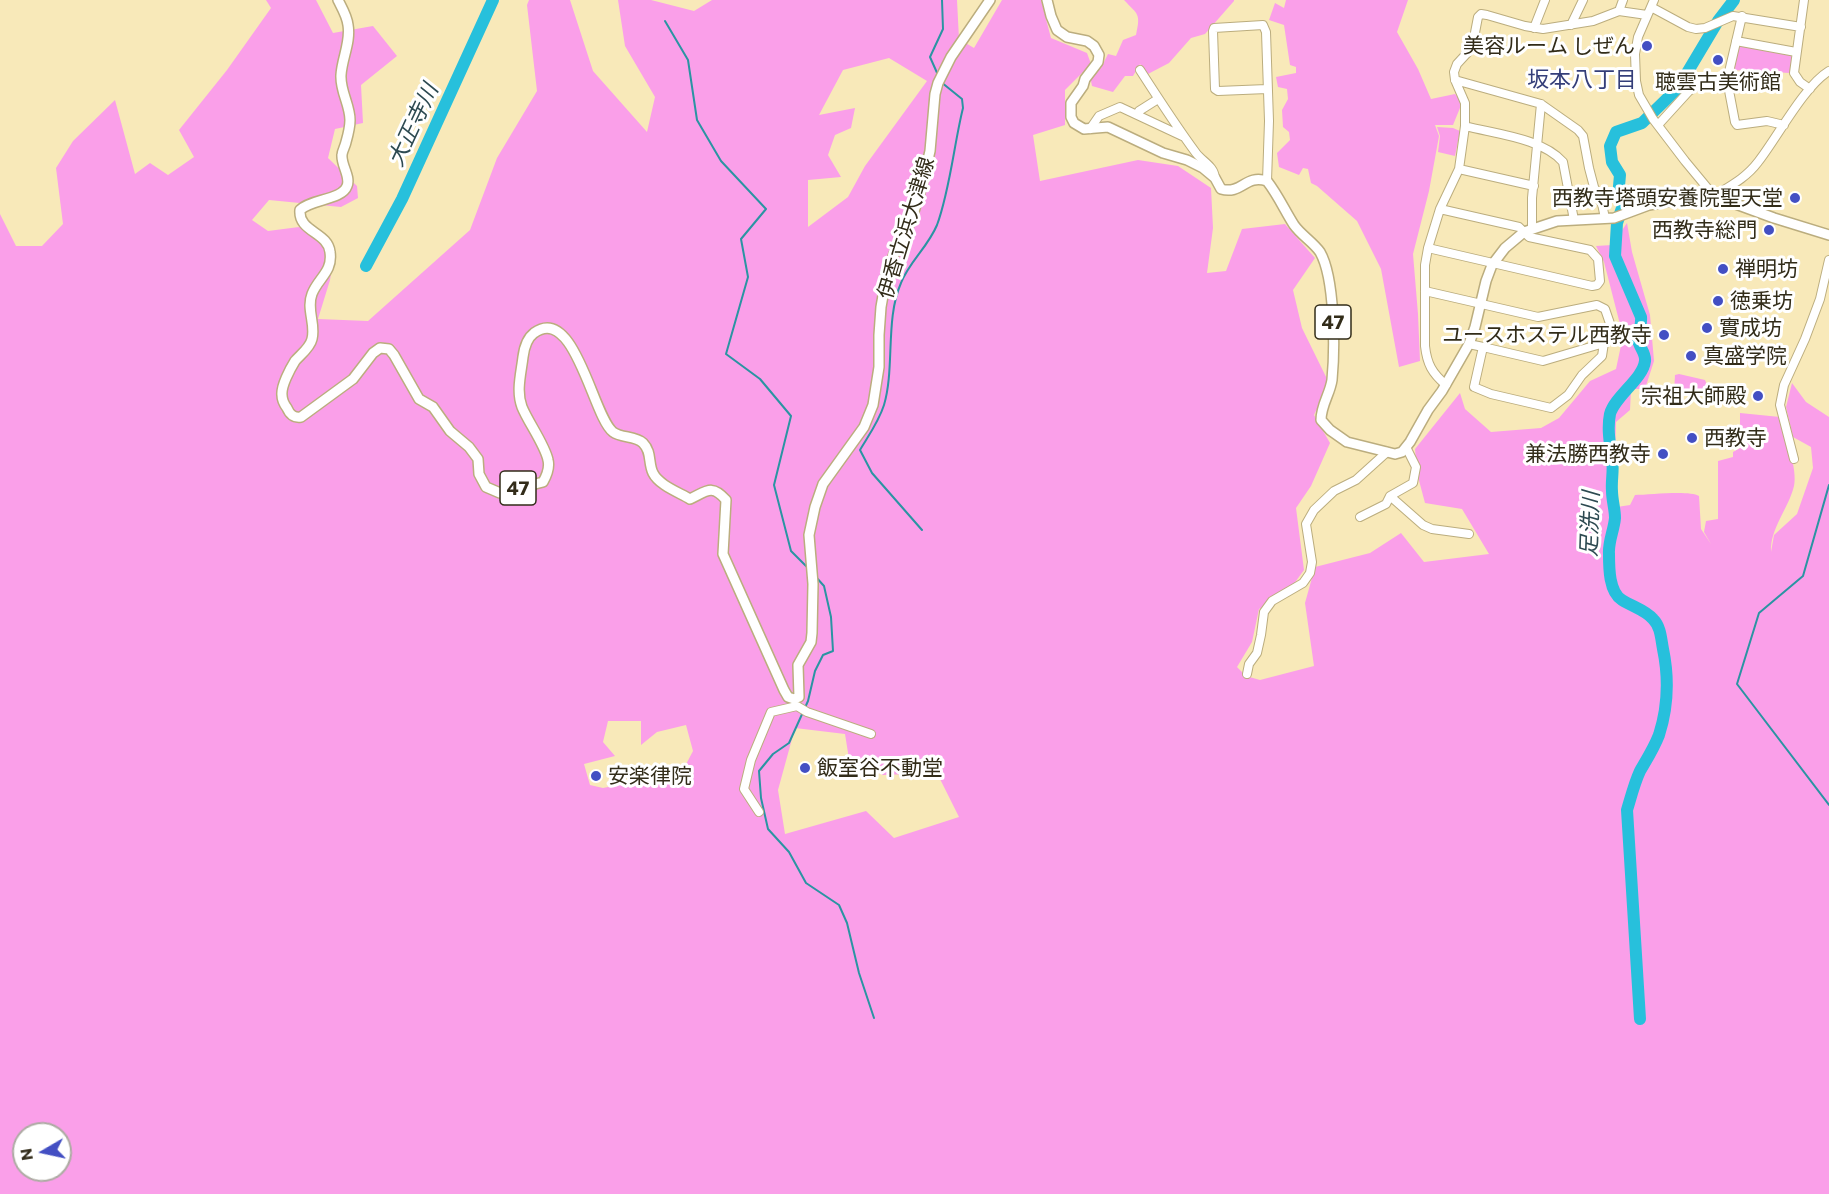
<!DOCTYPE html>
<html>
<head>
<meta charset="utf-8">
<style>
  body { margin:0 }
  #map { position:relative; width:1829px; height:1194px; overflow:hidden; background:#f8e9b9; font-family:Commissioner,sans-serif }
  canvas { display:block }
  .north { position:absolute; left:12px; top:1122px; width:60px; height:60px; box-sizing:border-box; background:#fff; border:2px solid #adaba3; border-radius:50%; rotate:261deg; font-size:16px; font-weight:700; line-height:24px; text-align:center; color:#322c19 }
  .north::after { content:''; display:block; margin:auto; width:21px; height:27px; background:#434fc3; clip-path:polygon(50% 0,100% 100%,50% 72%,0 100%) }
</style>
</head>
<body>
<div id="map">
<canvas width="1829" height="1194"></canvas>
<div class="north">N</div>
</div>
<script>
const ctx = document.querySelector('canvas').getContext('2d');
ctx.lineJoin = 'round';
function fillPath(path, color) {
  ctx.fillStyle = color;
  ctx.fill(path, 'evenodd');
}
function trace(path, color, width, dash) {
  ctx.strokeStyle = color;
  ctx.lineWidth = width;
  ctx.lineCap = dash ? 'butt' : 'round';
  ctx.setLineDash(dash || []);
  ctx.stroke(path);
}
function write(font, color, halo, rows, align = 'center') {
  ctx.font = font + ' Commissioner,"Noto Sans JP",sans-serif';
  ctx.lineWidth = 6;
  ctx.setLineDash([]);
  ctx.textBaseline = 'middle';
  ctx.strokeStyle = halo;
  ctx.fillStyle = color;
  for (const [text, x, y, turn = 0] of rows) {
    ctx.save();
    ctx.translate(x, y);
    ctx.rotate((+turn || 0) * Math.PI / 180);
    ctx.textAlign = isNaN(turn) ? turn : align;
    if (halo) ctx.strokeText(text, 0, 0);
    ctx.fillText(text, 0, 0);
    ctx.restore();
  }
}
fillPath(new Path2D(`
  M266 0H316L333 33 373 26 397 56 361 85 363 123 335 129 328 158 357 186 358 198 341 207 269 200 252 220 268 231 299 227 335 249 330 280 318 319 368 321 470 230 497 158 537 91 527 5 529 0H570L593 71 647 132 655 97 625 46 618 0H651L694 11 712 0H957L959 39 974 48 1002 0H1041L1051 38 1087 53 1091 64 1065 90V125L1033 135 1040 181 1138 160 1178 166 1211 188 1213 228 1207 273 1226 271 1242 229 1285 224 1315 258 1293 290 1302 328 1329 383 1314 415 1330 443 1311 486 1296 508 1304 570 1288 592 1259 609 1252 642 1237 667 1246 676 1260 680 1314 666 1305 603 1315 567 1370 553 1401 533 1424 562 1489 554 1462 509 1425 503 1417 473 1415 449 1460 393 1465 409 1491 432 1541 428 1559 418 1590 381 1616 369 1623 336 1604 262 1596 246 1612 245 1627 223 1632 252 1650 315 1654 361 1645 389H1631L1630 410 1616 422 1615 458 1617 507 1630 505 1635 495C1649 495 1689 490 1699 496L1701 529 1711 544 1704 532 1706 521 1718 519V461L1733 457V452L1740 448V413L1780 417C1785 434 1798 470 1794 486 1788 510 1770 528 1771 552L1774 535 1797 514 1813 468 1811 447 1793 437 1786 407 1792 383 1806 402 1829 417V1194H0V214L16 246H42L63 224 56 168 73 141 115 100 135 174 150 163 168 175 194 157 179 130 227 70 271 8ZM889 58 927 81 865 166 848 197 808 227V180L841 177 828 155 835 135 851 128 855 108 819 115 843 70ZM608 721H641V745L657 732 686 725 693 751 682 772 603 788 590 785 584 764 615 756 603 742ZM795 728 845 734 849 759 883 775 937 773 959 817 894 838 866 811 785 834 778 790ZM24 1134H60V1170H24Z
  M1124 0H1234V1L1205 34 1191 38 1169 63 1148 74 1140 64 1133 76H1125L1113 92 1092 86 1090 76 1096 70 1101 68 1108 54 1116 56 1123 40 1136 35C1141 13 1138 15 1124 0Z
  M1286 0H1408L1397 32 1418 69 1431 99 1455 94 1462 103 1453 125H1435L1439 136 1429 191 1413 254 1418 314 1420 361 1399 367 1381 269 1357 221 1317 186 1311 183 1308 169 1303 168 1299 175 1279 167 1277 153 1290 140 1289 132 1283 127 1282 110 1288 99 1287 89 1278 87 1276 77 1296 73V67L1290 65 1284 25 1269 20 1275 3 1284 8Z
  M1739 45 1792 55 1790 73 1733 70Z
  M1437 127 1453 128 1460 131 1455 156 1438 152 1440 136Z
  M1679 374 1705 380 1707 385V395H1675L1674 393 1675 375Z`), '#fa9fe9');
trace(new Path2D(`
  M665 21 688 60 697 120 721 161 766 209 741 239 748 277 726 354 760 379 791 416 774 485 791 551 809 569
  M938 75 930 57 943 29 942 0
  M1829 485 1803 576 1759 613 1737 684 1829 805
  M922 530 872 473 860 450C869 435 879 421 884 405 895 368 885 319 901 283 909 262 928 247 937 225 950 190 954 144 963 108L962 99 941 82
  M815 576 824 586 831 617 833 651 823 655 815 671 808 701 789 743 773 754 759 771 761 798 768 829 789 852 806 883 839 905 847 923 859 973 874 1018`), '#2a94a2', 2);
trace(new Path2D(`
  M366 266 402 199 493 0
  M1640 1019 1627 810C1631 797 1634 784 1640 771 1647 759 1654 748 1659 735 1668 707 1669 678 1663 649 1661 639 1661 627 1653 619 1645 610 1633 607 1622 600 1609 592 1609 568 1609 554 1608 542 1614 530 1615 518 1615 509 1612 500 1612 491 1611 480 1614 470 1612 459 1610 444 1607 429 1610 414 1615 396 1643 379 1645 361 1646 353 1639 347 1638 340 1638 332 1642 325 1641 317L1615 256 1617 223 1623 205 1619 186 1620 175 1612 162 1610 146 1616 132 1642 123 1678 88 1718 21 1734 0`), '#27c0dc', 12);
const minor = new Path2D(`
  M1654 0 1638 37 1635 54 1636 81 1639 95 1653 119 1685 161 1714 196C1730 186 1746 178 1758 162 1777 138 1804 86 1829 71
  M1804 0 1794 73 1800 82 1810 89
  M1651 7 1688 27 1696 29 1705 28 1733 16 1801 27
  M1619 11 1623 0
  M1571 25 1583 0
  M1534 28 1545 0
  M1736 41 1796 52
  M1140 70C1158 98 1176 126 1196 153 1203 162 1214 166 1215 178
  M1729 72 1742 16
  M1455 80 1541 104 1578 130 1583 136 1589 168 1594 187 1602 204 1605 218
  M1267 89 1218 91 1215 89 1213 31 1214 28 1263 25 1266 32 1269 121 1267 181
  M1137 114 1139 111 1158 99
  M1658 125 1689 91 1709 79 1727 80 1735 122 1737 125 1767 121 1784 125
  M1465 126C1495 134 1542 138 1563 162L1574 220
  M1090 129 1099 116 1120 107 1182 136
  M1459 169 1534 186
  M1532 228V198L1541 104
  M1428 248 1592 286 1597 285 1600 281 1598 259 1590 250 1529 237 1519 227 1440 209
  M1425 291 1538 317 1597 305 1605 309 1615 338 1604 343 1602 356 1582 375 1568 395 1551 408 1491 394 1474 387 1483 347 1469 344
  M1483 347 1543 361 1604 343
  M1446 385C1432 373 1427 364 1425 346V265L1428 248 1440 209 1459 169 1465 126V103L1455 80 1454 72 1457 64 1469 51 1473 43 1478 17 1481 14 1487 15 1525 26 1543 29 1593 21 1619 11 1647 15
  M1794 459 1780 405 1784 385 1805 339 1820 299 1829 260
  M1390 496 1423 525 1432 529 1469 534
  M1360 517 1386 504 1390 496 1413 483 1416 467 1406 447
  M1247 674 1249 664 1257 653 1261 635 1264 612 1272 601 1303 583 1310 573 1312 562 1306 524 1314 510 1334 491 1356 480 1387 452
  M759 812 744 789 751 760 771 712 797 706 807 712 871 734`);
const major = new Path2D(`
  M338 0C342 8 347 16 348 25 351 42 342 58 341 75 340 91 350 105 350 120 350 127 348 135 346 142 345 147 342 151 342 155 341 165 351 177 347 186 342 200 311 199 300 210 298 232 328 232 330 252 333 272 318 278 312 294 306 309 316 324 312 339 310 348 300 355 295 361 290 369 281 386 282 395 282 400 284 404 287 408 290 415 294 418 301 417L353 379 373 353 380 348 389 349 394 355 419 399 433 407 450 431 469 447 478 459 479 474 486 487 500 493 543 482C547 475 550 468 548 460 545 445 528 422 522 407 516 391 521 374 523 357 524 349 526 339 534 333 575 304 593 417 613 432 621 438 636 436 643 443 652 452 648 463 653 473 659 485 678 492 690 499 707 491 712 484 726 500L723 554 784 690 788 697 794 699 799 697 798 665 811 642 812 633 813 584 809 535 815 507 823 484 864 427 873 405 879 367V335L881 307 887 273 894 254 911 221 921 189 930 151 935 94 938 83 951 57 990 0
  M1047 0 1051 16 1057 30 1067 37 1087 41 1094 46 1099 55 1098 62 1085 79 1083 86 1071 103V117L1074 123 1084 129 1108 127 1163 153 1187 160 1203 168 1215 178 1221 189C1242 195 1245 174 1267 181 1278 195 1285 211 1294 225 1301 235 1313 242 1320 252 1335 278 1335 349 1332 380 1330 394 1321 405 1321 420L1330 430 1347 442 1395 454 1402 452 1410 442 1428 410 1442 391 1469 344 1475 327 1486 281 1492 265 1505 248 1524 232 1557 221 1614 218 1649 205 1705 195 1714 196 1774 218 1829 235`);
trace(minor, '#bbad7e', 10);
trace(major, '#bbad7e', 12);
trace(minor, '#fff', 8);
trace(major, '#fff', 9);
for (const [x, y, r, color] of [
  [1647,46,6,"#434fc3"],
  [1718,60,6,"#434fc3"],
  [1795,198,6,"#434fc3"],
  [1769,230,6,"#434fc3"],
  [1723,269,6,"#434fc3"],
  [1718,301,6,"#434fc3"],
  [1707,328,6,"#434fc3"],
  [1664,335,6,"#434fc3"],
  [1691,356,6,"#434fc3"],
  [1758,396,6,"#434fc3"],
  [1692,438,6,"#434fc3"],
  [1663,454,6,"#434fc3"],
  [805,768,6,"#434fc3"],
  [596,776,6,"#434fc3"]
]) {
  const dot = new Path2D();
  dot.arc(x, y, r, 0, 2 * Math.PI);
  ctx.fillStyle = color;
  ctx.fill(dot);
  trace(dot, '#fff', 2);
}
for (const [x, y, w] of [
  [1333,322,36],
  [518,488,36]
]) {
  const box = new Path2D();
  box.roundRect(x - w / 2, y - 17, w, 34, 4.5);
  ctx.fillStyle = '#fff';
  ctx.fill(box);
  trace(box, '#322c19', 1.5);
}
write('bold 20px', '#322c19', null, [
  ["47",1333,322],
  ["47",518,488]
]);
write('21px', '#322c19', '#fff', [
  ["美容ルーム しぜん",1635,46,"right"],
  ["聴雲古美術館",1718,82,"center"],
  ["西教寺塔頭安養院聖天堂",1783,198,"right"],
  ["西教寺総門",1757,230,"right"],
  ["禅明坊",1735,269],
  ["徳乗坊",1730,301],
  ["實成坊",1719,328],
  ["ユースホステル西教寺",1652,335,"right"],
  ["真盛学院",1703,356],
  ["宗祖大師殿",1746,396,"right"],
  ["西教寺",1704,438],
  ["兼法勝西教寺",1651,454,"right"],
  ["飯室谷不動堂",817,768],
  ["安楽律院",608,776]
], 'left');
write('21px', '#322c19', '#fff', [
  ["伊香立浜大津線",906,228,-73]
]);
write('22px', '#343e79', '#fff', [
  ["坂本八丁目",1582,80]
]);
write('italic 22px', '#2d4a51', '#fff', [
  ["大正寺川",413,125,-65],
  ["足洗川",1590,524,-88]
]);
</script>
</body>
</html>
